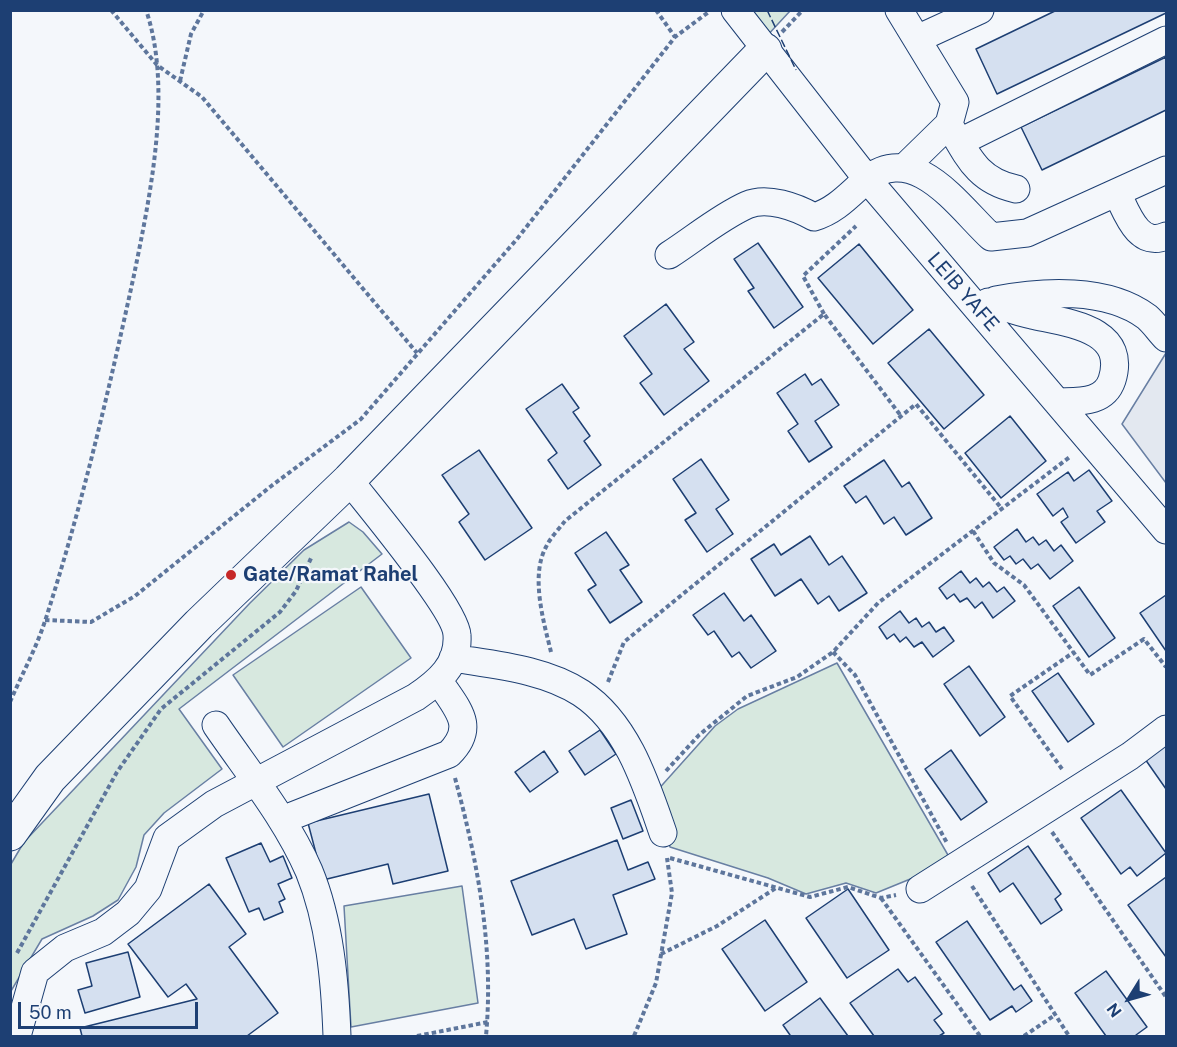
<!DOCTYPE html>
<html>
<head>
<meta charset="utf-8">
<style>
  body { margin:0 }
  #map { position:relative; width:1177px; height:1047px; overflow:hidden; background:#f4f7fb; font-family:"Public Sans",sans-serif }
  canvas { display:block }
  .frame { position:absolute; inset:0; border:12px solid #1d3f73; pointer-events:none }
  .north { position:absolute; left:1099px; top:969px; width:60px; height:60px; -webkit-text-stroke:4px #f4f7fb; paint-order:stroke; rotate:233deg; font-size:16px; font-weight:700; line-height:24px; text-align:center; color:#1d3f73 }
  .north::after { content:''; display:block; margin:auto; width:21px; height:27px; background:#1d3f73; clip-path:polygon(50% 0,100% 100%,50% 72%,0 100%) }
  .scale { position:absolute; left:18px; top:1002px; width:180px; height:27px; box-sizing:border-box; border:3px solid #1d3f73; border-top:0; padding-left:8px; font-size:18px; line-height:21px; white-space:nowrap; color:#1d3f73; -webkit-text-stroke:4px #f4f7fb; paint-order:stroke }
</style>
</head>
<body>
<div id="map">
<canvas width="1177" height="1047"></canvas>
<div class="frame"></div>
<div class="north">N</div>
<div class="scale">50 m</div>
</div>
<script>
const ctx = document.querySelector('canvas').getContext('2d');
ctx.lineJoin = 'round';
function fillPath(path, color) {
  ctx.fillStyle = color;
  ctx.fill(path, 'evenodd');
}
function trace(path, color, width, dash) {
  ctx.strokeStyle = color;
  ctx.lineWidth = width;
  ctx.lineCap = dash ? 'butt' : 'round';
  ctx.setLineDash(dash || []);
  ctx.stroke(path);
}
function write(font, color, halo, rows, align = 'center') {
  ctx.font = font + ' "Public Sans",sans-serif';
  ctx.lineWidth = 4.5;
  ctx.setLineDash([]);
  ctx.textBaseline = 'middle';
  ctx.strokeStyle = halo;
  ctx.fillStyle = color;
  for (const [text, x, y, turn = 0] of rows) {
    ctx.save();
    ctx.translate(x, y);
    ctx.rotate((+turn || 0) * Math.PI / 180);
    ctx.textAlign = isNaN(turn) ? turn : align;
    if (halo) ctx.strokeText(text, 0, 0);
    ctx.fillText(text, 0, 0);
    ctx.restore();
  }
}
const green = new Path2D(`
  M746 11H790L765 38Z
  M349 522 363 532 382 554 179 709 222 769 164 813 144 835 136 867 118 900 93 916 42 939 11 991V864L24 842 250 603 304 550Z
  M361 587 411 658 283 747 233 675Z
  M837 663 952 862 876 893 846 883 806 894 768 878 670 847 655 793 715 726 738 709Z
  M462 886 478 1003 351 1027 344 906Z`);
fillPath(green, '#d7e8df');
trace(green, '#687fa3', 1.5);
const parking = new Path2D(`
  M1166 353V483L1122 424Z`);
fillPath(parking, '#e3e8f0');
trace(parking, '#687fa3', 1.5);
const building = new Path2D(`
  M1057 10H1166V13L997 94 976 49Z
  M1166 57V110L1042 170 1021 127Z
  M758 243 803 307 774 328 748 291 754 288 734 259Z
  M859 244 913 310 873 344 818 278Z
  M666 304 694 342 684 349 709 381 664 415 640 383 652 374 624 336Z
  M929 329 984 395 944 429 888 363Z
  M805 374 812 385 821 379 839 405 815 421 832 447 809 462 788 431 798 424 777 393Z
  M562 384 579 408 573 412 590 436 584 441 601 465 568 489 548 460 557 453 526 409Z
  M1010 416 1046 461 1001 498 965 453Z
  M479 450 532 528 485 560 459 522 469 514 442 475Z
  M701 459 729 500 716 509 733 534 707 552 685 520 696 513 673 479Z
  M884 460 902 487 909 482 932 518 906 535 894 517 884 524 866 496 856 503 844 486Z
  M1089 470 1112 501 1097 511 1105 522 1076 543 1061 522 1068 517 1063 508 1053 516 1037 494 1068 472 1074 481Z
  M1017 529 1026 542 1033 537 1039 545 1046 540 1054 551 1061 545 1073 561 1050 579 1038 564 1031 569 1023 559 1016 564 1010 556 1004 560 994 547Z
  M606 532 629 565 620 570 642 602 610 623 588 590 596 585 575 553Z
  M810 536 829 565 842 556 867 593 839 611 829 596 818 604 801 579 775 596 751 559 774 544 781 555Z
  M961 571 970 583 976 578 983 587 989 582 997 592 1004 587 1015 601 993 618 982 602 975 608 967 598 960 602 954 594 947 599 939 588Z
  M1079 587 1115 638 1089 657 1053 606Z
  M724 593 744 621 751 615 776 651 751 668 739 652 732 657 714 631 708 635 693 615Z
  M1166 595V651L1140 613Z
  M900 611 909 623 916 618 922 627 929 622 936 632 944 627 954 641 933 657 922 642 914 647 906 637 900 642 894 634 887 639 879 627Z
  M969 666 1005 717 980 736 944 684Z
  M1058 673 1094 724 1068 742 1032 691Z
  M600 730 616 754 585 775 569 751Z
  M1166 744V789L1145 759Z
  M951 750 987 802 961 820 925 769Z
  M544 751 558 772 530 792 515 772Z
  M1121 790 1166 853 1137 876 1130 867 1121 874 1081 818Z
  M429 794 448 871 393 884 388 864 323 880 308 823Z
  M631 800 643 831 623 839 611 808Z
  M617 840 628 870 648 862 655 879 613 895 627 934 586 949 574 919 532 935 511 881Z
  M261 843 270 862 283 856 292 878 278 884 285 899 279 902 283 912 264 920 259 908 249 912 226 858Z
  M1028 846 1061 894 1055 899 1062 910 1041 924 1013 883 1000 892 988 873Z
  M1166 877V957L1128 905Z
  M209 884 246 934 229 947 278 1013 247 1036H82L80 1028 197 999 186 984 168 997 128 944Z
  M848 889 889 950 847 978 806 918Z
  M765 920 807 982 765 1011 722 949Z
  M967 921 1014 990 1021 985 1032 1001 1016 1012 1012 1006 990 1020 936 942Z
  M128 952 140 997 85 1013 78 990 92 986 86 963Z
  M898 969 908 982 915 977 942 1014 934 1020 944 1033 939 1036H874L850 1003Z
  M1106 971 1147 1027 1136 1035 1138 1036H1106L1075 993Z
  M820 998 848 1036H789L790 1035 783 1025Z`);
fillPath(building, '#d5e0f0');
trace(building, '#1d3f73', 1.5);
const minor = new Path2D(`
  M735 10 867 179 1166 530
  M899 10 955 102 949 124 906 166
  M917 39 980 10
  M951 128C969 159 979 181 1016 189
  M960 142 1166 40
  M1117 193C1127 213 1138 248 1166 236
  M669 255C694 239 720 217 747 205 767 196 796 207 814 217 835 211 849 195 865 181 914 140 958 206 991 237L1027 233 1166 170
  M996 300C1042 291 1107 287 1147 317 1154 323 1160 332 1166 338
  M988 302C1003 306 1017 312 1032 315 1067 323 1128 328 1112 380 1104 404 1078 401 1057 402
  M453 658C495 665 544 669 581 693 627 723 646 784 663 833
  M216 725C248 772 286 818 309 871 330 922 335 982 337 1036
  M282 820 449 754C477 726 457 709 439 681
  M920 889 1130 756 1166 729
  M17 1036 35 972 65 948 103 932 128 913 148 889 167 838 214 804 416 697C438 682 459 665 457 635 456 609 369 506 349 480`);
const major = new Path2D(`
  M10 834 50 778 199 624 349 480 765 50`);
trace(minor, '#1d3f73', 29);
trace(major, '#1d3f73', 35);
trace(new Path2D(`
  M111 10 157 65 202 97 417 353
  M656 10 675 37
  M782 32 803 10
  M180 81 191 34 204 10
  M824 314 803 276 856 226
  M973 531 994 563 1024 585 1090 675 1144 639 1166 667
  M45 620 91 622 135 596 270 487 361 419 517 239 675 37 710 11
  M551 652C544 623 530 576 546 547 550 538 559 529 565 521L824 314 901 416
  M833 652 855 675 947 843
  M608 682 624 642 916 404 1002 509
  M10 702C22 674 37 647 46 618 82 506 109 390 134 275 150 196 173 89 146 10
  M1062 769 1010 696 1074 652
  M666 771 699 735 747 696 797 677 833 652 878 603 1071 456
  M455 778C478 863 494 948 486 1036
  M1052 832 1166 997
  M670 858 810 897 848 887 881 898 896 895
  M972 886 1069 1036
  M881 898 980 1036
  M17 953 117 772 161 709 280 612 296 591 312 556
  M661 954 717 926 776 888
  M417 1036 488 1022
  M634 1036 656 983 672 893 667 858
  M1024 1036 1055 1015`), '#5e769c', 4, [4.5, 3]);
trace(minor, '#f4f7fb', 27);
trace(major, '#f4f7fb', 33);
trace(new Path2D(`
  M767 10 796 70`), '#1d3f73', 1.5, [8, 3]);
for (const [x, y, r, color] of [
  [231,575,6,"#c62828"]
]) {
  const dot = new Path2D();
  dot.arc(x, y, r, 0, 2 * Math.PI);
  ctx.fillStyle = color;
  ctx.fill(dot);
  trace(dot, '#f4f7fb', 2);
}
write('20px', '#1d3f73', '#f4f7fb', [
  ["LEIB YAFE",963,292,49]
]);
write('bold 20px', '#1d3f73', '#f4f7fb', [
  ["Gate/Ramat Rahel",243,575]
], 'left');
</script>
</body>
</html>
